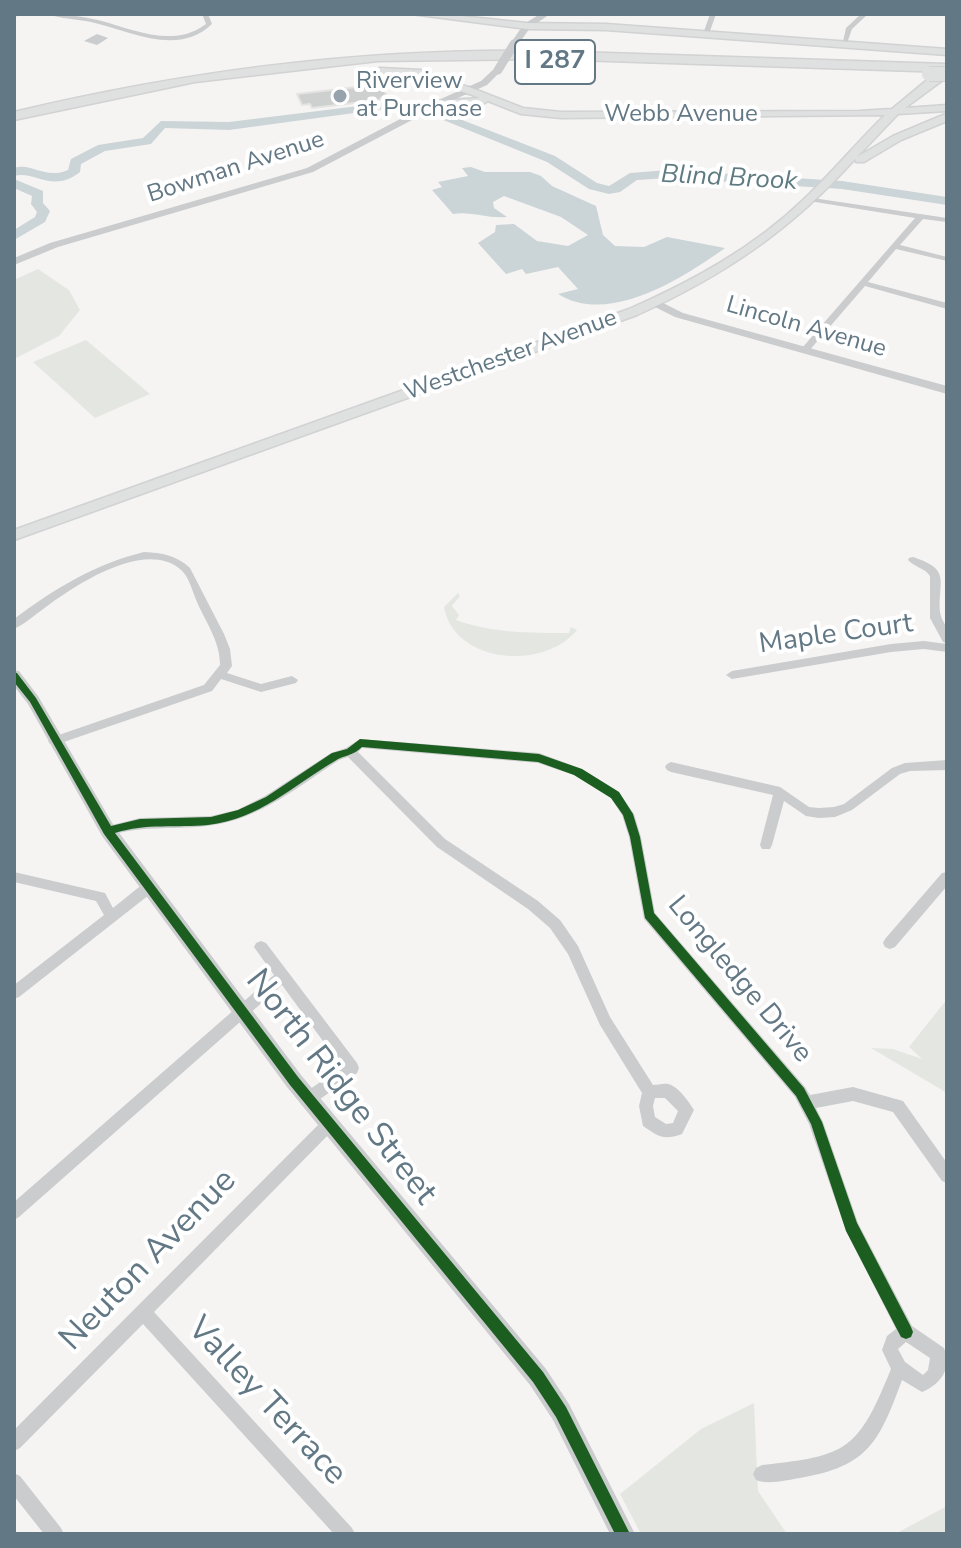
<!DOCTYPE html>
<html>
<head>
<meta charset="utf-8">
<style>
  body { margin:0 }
  #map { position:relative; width:961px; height:1548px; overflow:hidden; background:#f5f4f3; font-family:"Nunito Sans",sans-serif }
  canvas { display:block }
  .frame { position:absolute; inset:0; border:16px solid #637885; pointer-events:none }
</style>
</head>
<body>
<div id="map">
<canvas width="961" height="1548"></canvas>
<div class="frame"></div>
</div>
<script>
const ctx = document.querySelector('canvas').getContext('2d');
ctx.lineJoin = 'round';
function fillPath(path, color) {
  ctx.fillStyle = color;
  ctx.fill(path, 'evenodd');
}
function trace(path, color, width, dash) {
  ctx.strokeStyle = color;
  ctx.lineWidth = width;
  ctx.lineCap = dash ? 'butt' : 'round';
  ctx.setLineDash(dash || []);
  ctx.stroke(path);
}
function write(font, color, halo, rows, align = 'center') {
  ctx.font = font + ' "Nunito Sans",sans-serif';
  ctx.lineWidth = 8;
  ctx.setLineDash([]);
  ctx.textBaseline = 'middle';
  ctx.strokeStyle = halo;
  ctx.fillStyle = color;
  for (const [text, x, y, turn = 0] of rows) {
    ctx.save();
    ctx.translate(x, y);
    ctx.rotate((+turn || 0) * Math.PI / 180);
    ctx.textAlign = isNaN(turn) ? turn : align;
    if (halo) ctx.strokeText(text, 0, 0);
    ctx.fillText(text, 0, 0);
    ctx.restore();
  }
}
fillPath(new Path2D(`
  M38 269 69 290 80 310 59 336 14 359V280Z
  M86 340 150 394 95 418 33 362Z
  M458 593 460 596 452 606 459 615 456 620C491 633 531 633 569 633L571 627 577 630C544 671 454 664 444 607Z
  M947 999V1093L871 1048 893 1049 922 1059 909 1047Z
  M754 1403 758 1491 787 1534H641L620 1494 701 1429Z
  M947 1506V1534H895Z`), '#e4e7e1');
fillPath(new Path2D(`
  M471 167 485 172H530L541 176 552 186 596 206 603 235 615 246 644 247 667 237 725 248C683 278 609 326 558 294L578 289 558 267 526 274 522 269 506 274 478 243 495 232 496 225 514 224 537 241 568 246 588 235 561 217 504 196 493 202 494 208 507 217C488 219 472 211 453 214L432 190 442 187 438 182 468 176 462 168Z`), '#cbd4d7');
fillPath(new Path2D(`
  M391 102 416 103 422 106 416 109 391 108 229 130 165 128 151 144 105 151 81 164 80 172C52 194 35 170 14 176V168C32 162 44 180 68 170L71 159 98 145 143 138 161 121 229 122Z
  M431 111H439L555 156 597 183 609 186 630 173 668 170 842 181 947 197V205L842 189 668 178 637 180 620 192 609 194 589 189 547 162 431 115Z
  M14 179 43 191V203L50 211 45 222 14 240V230L35 217 37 212 31 204 32 196 14 188Z`), '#cbd4d7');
const building = new Path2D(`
  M382 84 386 94 379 100 312 108 310 104 302 105 297 94Z`);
fillPath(building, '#cecfcf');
trace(building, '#e4e4e2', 2);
const secondary = new Path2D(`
  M411 14H442L527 23 606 24 947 49V55L606 30 527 29Z
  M947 70V77L905 108 947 105V111L898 114 857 157 893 136 943 115 947 114V121L901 140 864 162H856L855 159C791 230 725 275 637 315L14 540V530L629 309C693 281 753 248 804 199 832 173 857 142 885 115L561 118 521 114 488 101 483 104 439 106 435 105V101L480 98 465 92 464 90 469 87 523 108 561 112 859 111 892 109 927 80Z`);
const motorway = new Path2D(`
  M545 51 947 64V72L545 59 378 61 195 82 14 120V112C190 70 364 48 545 51Z
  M380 68 421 70 476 90 469 94 420 78 375 75V69Z`);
trace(secondary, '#d1d2d3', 3);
trace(motorway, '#d2d2d3', 3);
fillPath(new Path2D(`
  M14 14H20L14 18Z
  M48 14C65 14 81 16 98 20 133 29 173 49 206 24L202 14H208L212 24C177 57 131 31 91 22 77 19 61 19 48 14Z
  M710 14H716L709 34 706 36 703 34Z
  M861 14H868L852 29 846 46H842L846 28Z
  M97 34 108 38 97 45 84 41Z
  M806 197 947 218V222L923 219 900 245 947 257V261L896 249 868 282 947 303V309L865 286 808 352H802V348L915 218 809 201H806Z
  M144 552C162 553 176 555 190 568L224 634 230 649 232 666 227 673 261 684 292 676 298 680 296 683 261 692 221 679 212 691 58 744H50L48 741 50 738 204 685 220 665C220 641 206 623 197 602 192 591 189 576 180 569 145 540 79 583 50 604 38 612 27 623 14 629V619C54 589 95 564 144 552Z
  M913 557C952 570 938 580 940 612 941 619 945 623 947 630 947 631 947 642 947 643L943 642 930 618V576C925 568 914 567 908 560L909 558Z
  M924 641 947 644V652L924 649 891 652 732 679 726 675 732 671 891 644Z
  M360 739 539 753 582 769 619 792 634 814 641 837 655 913 805 1087 810 1095 853 1087 903 1101 947 1163V1183L942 1181 893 1112 853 1101 816 1108 823 1122 858 1223 912 1326 944 1348C952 1369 941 1384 922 1392L902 1380C879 1442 869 1466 800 1478 787 1480 768 1485 756 1480L753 1474 756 1468 762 1465C848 1456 858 1450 891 1369L882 1350 887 1336 896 1329 846 1231 809 1124 795 1097 644 919 629 837 622 815 611 798 574 775 538 763 362 748 358 752 445 839 538 901 560 920 578 946 610 1017 653 1085C658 1085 663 1083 668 1084 678 1086 689 1102 694 1110L682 1134C663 1141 658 1136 643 1126L639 1106 642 1093 600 1025 568 954 550 928 528 909 437 847 348 757 339 760C299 786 261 818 213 825 176 831 146 824 108 836L104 835 102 831 104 827 140 818 211 816 237 810 265 796 331 753 346 748ZM655 1098H665L678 1111 673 1123 666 1124 655 1117 653 1106ZM906 1342 930 1358 928 1370 923 1375 905 1362 898 1349Z
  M947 760V770L910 771 900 774 852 810 835 817 819 818 806 816 784 801 772 845 770 849H762L760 845 773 795 671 772 667 770 665 767 667 764 671 762 780 787 809 807 819 808 834 807 844 804 892 768 905 763Z
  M14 872 105 893 113 908 144 883 149 882 154 883 155 887 154 891 19 997 14 999V985L104 915 96 901 14 882Z
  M947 872V886L895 947 890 949 885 947 883 943 885 939 942 873Z
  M261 941 266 943 357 1063 359 1068 357 1073 313 1104 308 1106 303 1104 301 1099 303 1094 342 1067 282 985 19 1217 14 1220V1202L274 975 254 947 256 943Z
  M328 1118 333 1120 335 1125 333 1130 154 1312 352 1528 355 1534H334L143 1324 20 1448 14 1451V1430L323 1120Z
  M14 1473 20 1476 61 1528 64 1534H44L14 1496Z`), '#cacccd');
fillPath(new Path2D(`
  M540 14H550L530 28 517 46H511L510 44 524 24Z
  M495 68 502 70 487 85 431 110 313 172 58 247 14 265V258L50 243 307 168 425 106 481 81Z
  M651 301H659L683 313 947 386V394L675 317 651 305Z
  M14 670 19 671 38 696 114 826 301 1075 546 1369 569 1404 635 1534H610L553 1420 530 1385 287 1087 102 836 28 704 14 686Z`), '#cacccd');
fillPath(secondary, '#dfe0e0');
fillPath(motorway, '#dfe0e0');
const motorwayBridge = new Path2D(`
  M929 74H947`);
trace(motorwayBridge, '#d2d2d3', 16, []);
trace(new Path2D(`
  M498 70 514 44`), '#cacccd', 9);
trace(motorwayBridge, '#dfe0e0', 14);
fillPath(new Path2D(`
  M14 672 17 673 36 698 111 826 140 819 211 817 238 810 266 797 332 753 347 749 360 739 539 754 582 769 619 792 633 814 640 837 654 913 804 1088 822 1122 857 1223 911 1327 913 1332 911 1337 906 1339 901 1337 846 1231 811 1124 796 1096 645 918 630 837 623 815 611 798 574 775 538 762 362 747C351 757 346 754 335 761 292 786 260 819 208 825 177 828 146 823 115 833L298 1077 543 1372 566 1407 630 1534H615L556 1417 533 1382 290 1085 104 834 30 702 14 682Z`), '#1b5e20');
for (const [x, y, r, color] of [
  [340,96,8,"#96a3ac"]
]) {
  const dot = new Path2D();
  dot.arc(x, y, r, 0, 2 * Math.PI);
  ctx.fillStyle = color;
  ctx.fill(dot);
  trace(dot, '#fff', 3);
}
write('24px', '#637885', '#fff', [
  ["Riverview",356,82],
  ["at Purchase",356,110]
], 'left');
write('24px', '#637885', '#fff', [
  ["Webb Avenue",681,115],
  ["Bowman Avenue",236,168,-18],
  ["Lincoln Avenue",806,328,16],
  ["Westchester Avenue",511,356,-20]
]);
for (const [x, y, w] of [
  [555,62,80]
]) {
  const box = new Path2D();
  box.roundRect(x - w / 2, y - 22, w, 44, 6);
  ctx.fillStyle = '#fff';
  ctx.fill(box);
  trace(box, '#637885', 2);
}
write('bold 26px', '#637885', null, [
  ["I 287",555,62]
]);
write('italic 26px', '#5f7b82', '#fff', [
  ["Blind Brook",729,179,3]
]);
write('28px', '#637885', '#fff', [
  ["Maple Court",836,635,-8],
  ["Longledge Drive",739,980,50]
]);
write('34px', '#637885', '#fff', [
  ["North Ridge Street",340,1088,52],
  ["Neuton Avenue",149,1261,-46],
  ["Valley Terrace",266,1402,47]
]);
</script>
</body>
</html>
